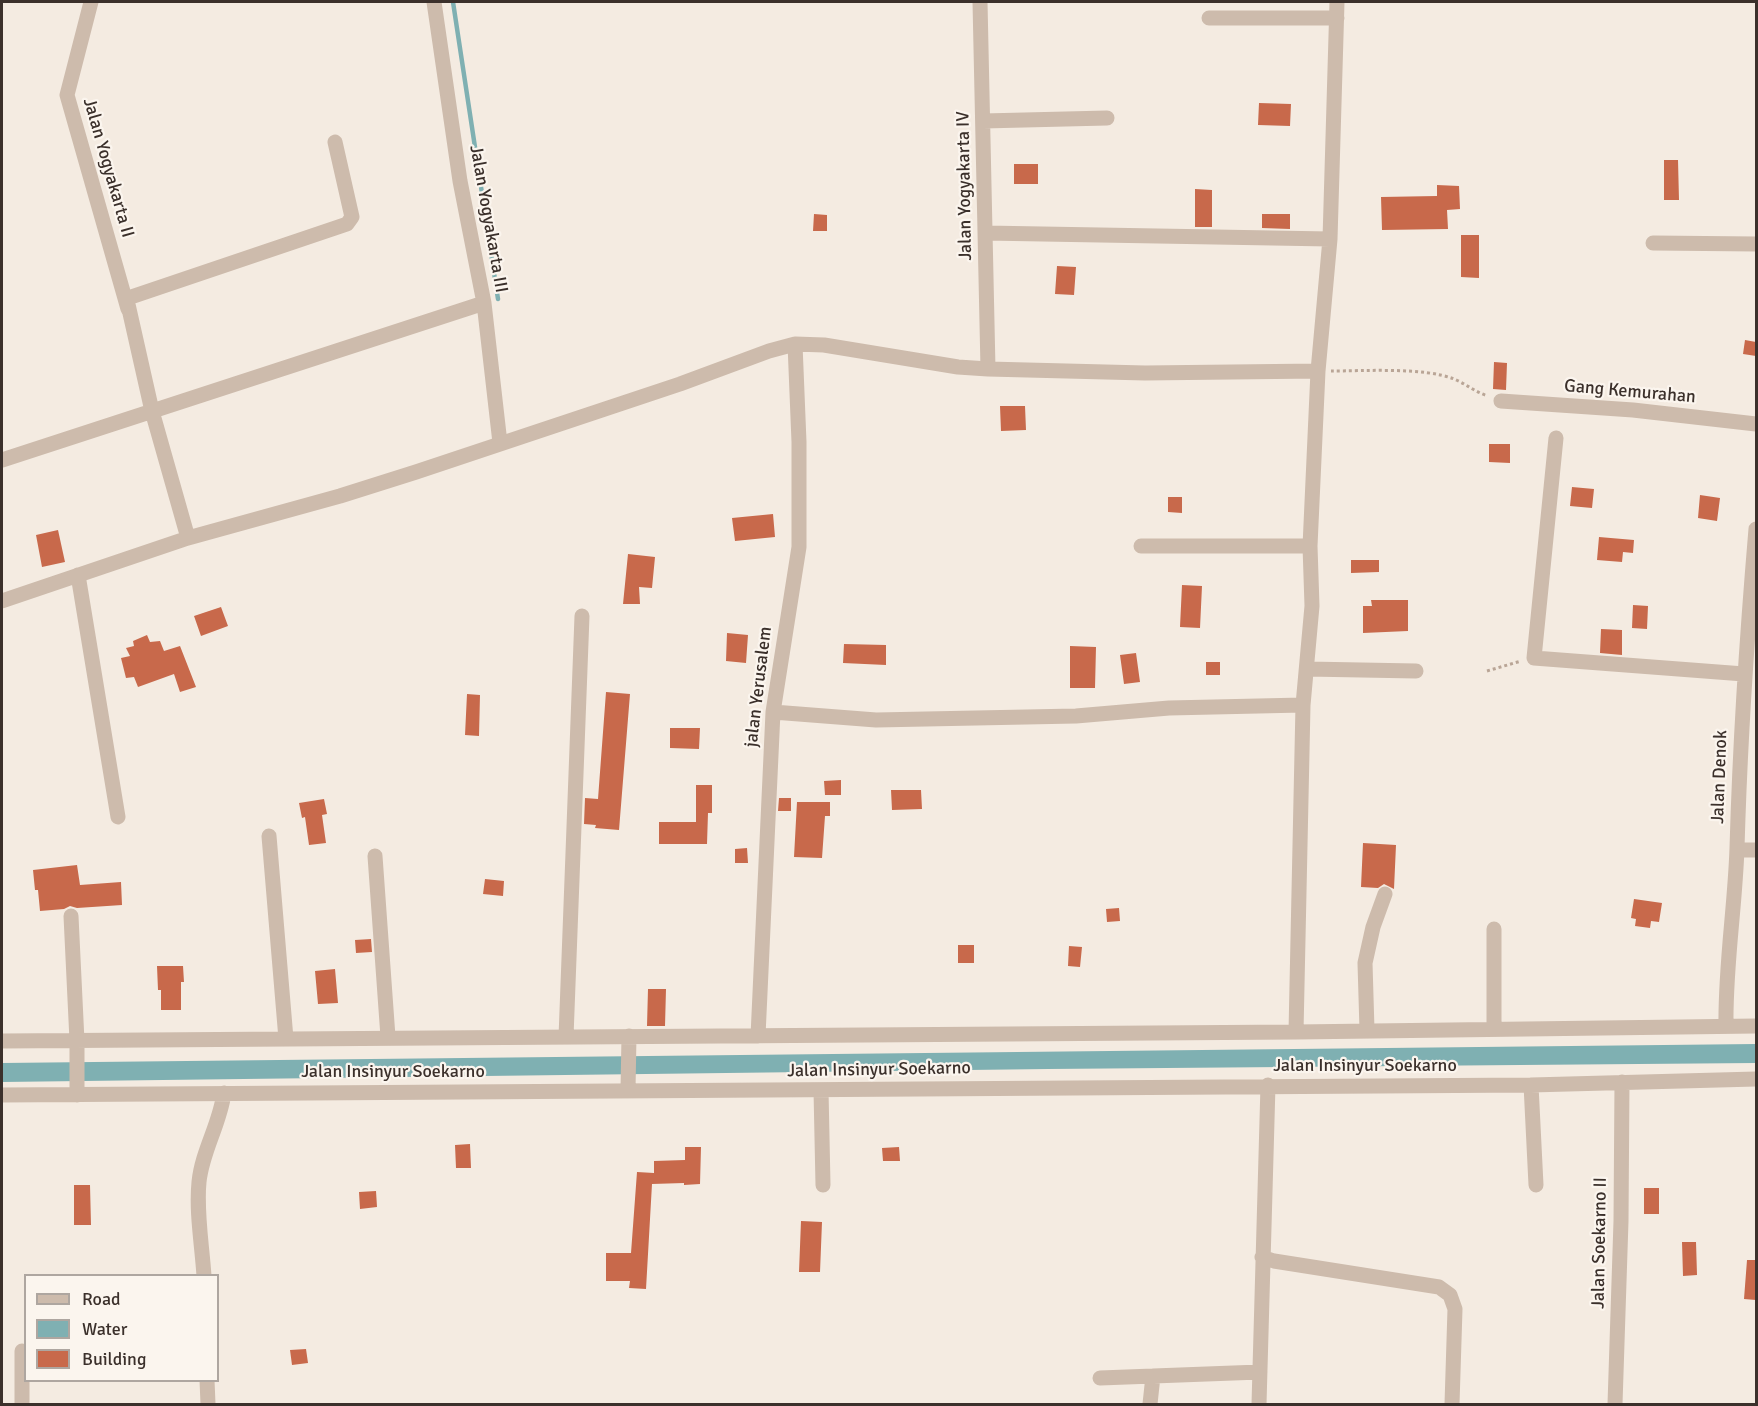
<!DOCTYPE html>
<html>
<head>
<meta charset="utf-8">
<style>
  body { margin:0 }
  #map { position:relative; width:1758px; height:1406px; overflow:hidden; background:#f4ebe1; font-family:Signika,sans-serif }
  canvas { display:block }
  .frame { position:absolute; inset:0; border:3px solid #3b302b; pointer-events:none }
  .legend { position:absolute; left:24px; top:1274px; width:195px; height:108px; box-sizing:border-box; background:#fbf5ee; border:2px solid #aea6a0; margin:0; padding:8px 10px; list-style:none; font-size:18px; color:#3b302b }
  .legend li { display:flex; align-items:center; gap:12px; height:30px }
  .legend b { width:30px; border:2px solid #aea6a0 }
</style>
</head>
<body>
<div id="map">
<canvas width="1758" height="1406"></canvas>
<div class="frame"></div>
<ul class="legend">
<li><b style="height:8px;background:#cdbbac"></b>Road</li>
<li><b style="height:16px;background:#7fb0b2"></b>Water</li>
<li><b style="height:16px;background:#c8694b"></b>Building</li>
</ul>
</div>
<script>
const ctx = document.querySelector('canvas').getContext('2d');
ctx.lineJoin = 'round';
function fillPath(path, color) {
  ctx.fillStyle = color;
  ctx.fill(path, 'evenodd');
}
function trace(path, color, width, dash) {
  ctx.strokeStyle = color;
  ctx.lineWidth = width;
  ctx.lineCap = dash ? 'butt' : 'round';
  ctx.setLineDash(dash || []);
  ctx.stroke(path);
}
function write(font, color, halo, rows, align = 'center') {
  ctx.font = font + ' Signika,sans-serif';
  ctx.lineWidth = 4.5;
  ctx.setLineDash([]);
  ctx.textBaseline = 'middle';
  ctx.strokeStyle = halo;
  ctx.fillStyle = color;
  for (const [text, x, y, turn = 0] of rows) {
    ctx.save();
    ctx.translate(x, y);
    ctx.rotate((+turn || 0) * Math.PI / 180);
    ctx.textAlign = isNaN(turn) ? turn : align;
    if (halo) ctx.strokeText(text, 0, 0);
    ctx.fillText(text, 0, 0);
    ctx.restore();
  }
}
fillPath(new Path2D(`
  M1756 1044V1063L1048 1069 2 1082V1063Z`), '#7fb0b2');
trace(new Path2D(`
  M453 2 498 299`), '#7fb0b2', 4.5);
fillPath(new Path2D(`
  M1259 103 1291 104 1290 126 1258 125Z
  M1664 160H1678L1679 200H1664Z
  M1014 164H1038V184H1014Z
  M1437 185 1459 186 1460 209 1447 210 1448 229 1382 230 1381 197 1437 196Z
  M1195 189 1212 190V227H1195Z
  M814 214 827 215V231H813Z
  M1262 214H1290V229L1262 228Z
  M1461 235H1479V278L1461 277Z
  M1057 266 1076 267 1074 295 1055 294Z
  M1745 340 1756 342V356L1743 354Z
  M1494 362 1507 363 1506 390 1493 389Z
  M1000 406H1025L1026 430 1001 431Z
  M1489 444H1510V463L1489 462Z
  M1572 487 1594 489 1592 508 1570 506Z
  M1700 495 1720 498 1717 521 1698 518Z
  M1168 497H1182V513L1168 512Z
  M773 514 775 537 735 541 732 518Z
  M58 530 65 562 42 567 36 535Z
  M1599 537 1634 540 1633 553 1623 552 1622 562 1597 560Z
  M628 554 655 557 652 588 639 587 640 604H623Z
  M1351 560H1379V572L1351 573Z
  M1182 585 1202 586 1200 628 1180 627Z
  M1371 600H1408V631L1363 633V606H1372Z
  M1633 605 1648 606 1647 629 1632 628Z
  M221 607 228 626 201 636 194 616Z
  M1601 629 1622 630V655L1600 653Z
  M727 633 748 635 746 663 726 661Z
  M147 635 150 642 160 641 164 651 180 646 196 687 180 692 174 674 138 687 134 677 126 678 121 658 130 656 126 648 134 646 133 641Z
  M844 644 886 645V665L843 663Z
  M1070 646 1096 647 1095 688H1070Z
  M1136 653 1140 682 1124 684 1120 655Z
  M1206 662H1220V675H1206Z
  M606 692 630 694 619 830 595 828 596 825 584 824 585 798 598 799Z
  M467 694 480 695 479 736 465 735Z
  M670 728H700L699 749 670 748Z
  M841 780V795H825L824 781Z
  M696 785H712V813H708L707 844H659V822H696Z
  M891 790H921L922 809 892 810Z
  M779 798H791V811H778Z
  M324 799 327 814 322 815 326 843 309 845 305 817 302 818 299 803Z
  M797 802H830V816H825L822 858 794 857Z
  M1363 843 1396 845 1394 889 1384 884 1378 888 1361 887Z
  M747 848 748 863H735V849Z
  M77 865 80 885 121 882 122 905 77 908 70 906 64 909 40 911 38 890H35L33 870Z
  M485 879 504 881 503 896 483 894Z
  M1634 899 1662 903 1659 922 1651 921 1650 928 1635 926 1636 919 1631 918Z
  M1119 908 1120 921 1107 922 1106 909Z
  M371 939 372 952 356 953 355 940Z
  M958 945H974V963H958Z
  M1069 946 1082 947 1080 967 1068 966Z
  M157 966H183L184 982H181V1010H161V990H158Z
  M335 969 338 1003 318 1004 315 971Z
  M648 989H666L665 1026H647Z
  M470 1144 471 1168H456L455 1145Z
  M685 1147H701L700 1184 684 1185V1183L652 1184 646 1289 629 1288 630 1281H606V1253H631L637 1172 654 1173V1161L685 1160Z
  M899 1147 900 1161H883L882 1148Z
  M74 1185H90L91 1225H74Z
  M1644 1188H1659V1214H1644Z
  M376 1191 377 1207 360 1209 359 1192Z
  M801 1221 822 1222 820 1272H799Z
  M1682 1242H1696L1697 1275 1683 1276Z
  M1747 1260H1756V1300L1744 1299Z
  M306 1349 308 1363 292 1365 290 1350Z`), '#c8694b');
trace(new Path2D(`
  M1331 371C1364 371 1424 367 1454 379 1466 384 1475 392 1488 396
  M1487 671 1521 661`), '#b9a596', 3, [3, 3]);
trace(new Path2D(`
  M91 2 67 95 128 309
  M434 2 460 181 484 303 500 443
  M980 2 988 369
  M1209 18H1337
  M983 121 1107 118
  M985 233 1330 239
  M1653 243 1756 244
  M1501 401 1633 410 1756 424
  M1556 438 1534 658 1744 674
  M2 460 484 303
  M188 538 152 411 127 300 131 297 347 224 352 217 335 142
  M1141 546H1310
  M78 575 118 817
  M2 601 188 538 340 496 416 472 680 384 769 351 795 344 824 345 958 367 988 369 1145 373 1318 371
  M1307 669 1416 671
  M773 712 876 720 1076 716 1169 708 1303 705
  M269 836 286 1039
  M1737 850H1756
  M375 856 388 1037
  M71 916 77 1041V1095
  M1726 1026C1725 967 1735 908 1737 848 1740 742 1747 635 1756 529
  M1494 1029V929
  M1367 1030 1365 963 1373 927 1385 894
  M1296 1032 1303 705 1312 606 1310 546 1318 371 1330 239 1337 2
  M758 1036 773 712 799 547V442L795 344
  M566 1037 582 616
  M2 1041 1296 1032 1756 1026
  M1531 1085 1536 1185
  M628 1090 629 1036
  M821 1090 823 1185
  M2 1095 1531 1085 1756 1079
  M1262 1257 1274 1261 1439 1287 1450 1295 1455 1309 1452 1404
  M204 1276C202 1245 196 1212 199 1182 202 1151 220 1124 224 1093
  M1100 1378 1260 1372
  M207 1380 208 1404
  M22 1404V1351
  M1150 1404 1153 1376
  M1259 1404 1268 1085
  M1615 1404 1621 1221 1622 1082`), '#cdbbac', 15);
write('18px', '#3b302b', '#fbf5ee', [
  ["Jalan Yogyakarta II",108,168,74],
  ["Jalan Yogyakarta IV",965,186,-91],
  ["Jalan Yogyakarta III",488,219,80],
  ["Gang Kemurahan",1630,392,5],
  ["jalan Yerusalem",759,687,-83],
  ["Jalan Denok",1720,777,-88],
  ["Jalan Insinyur Soekarno",1365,1066],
  ["Jalan Insinyur Soekarno",879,1070,-1],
  ["Jalan Insinyur Soekarno",393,1072],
  ["Jalan Soekarno II",1600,1243,-89]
]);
</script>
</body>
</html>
